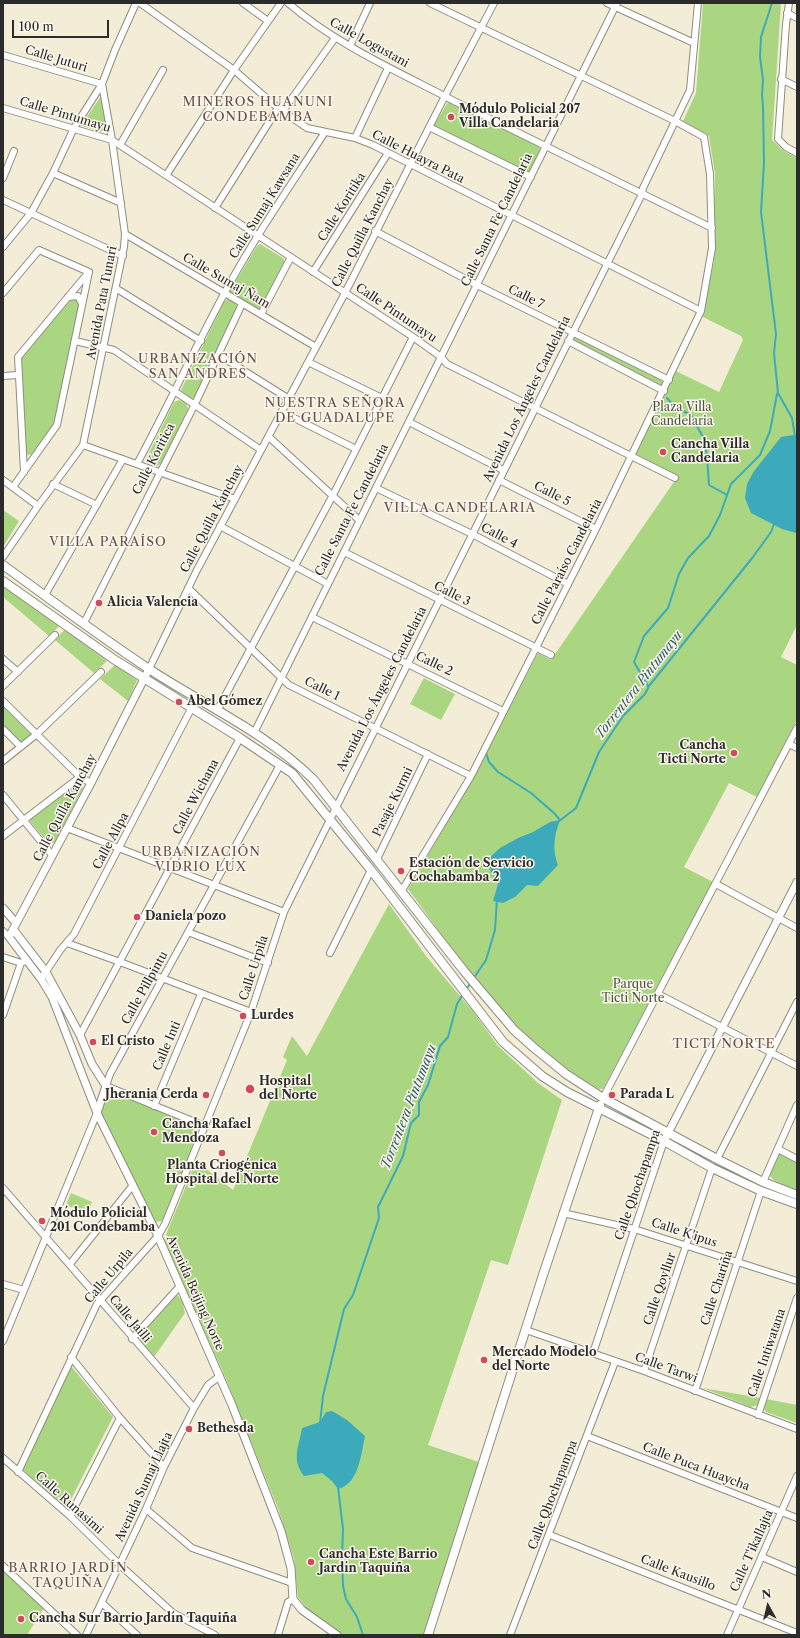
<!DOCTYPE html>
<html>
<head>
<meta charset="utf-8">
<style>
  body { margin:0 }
  #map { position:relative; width:800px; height:1638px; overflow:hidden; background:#f3ecd6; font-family:"Libre Caslon Text",serif }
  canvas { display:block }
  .frame { position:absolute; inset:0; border:4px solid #2b2b2b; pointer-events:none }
  .north { position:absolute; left:748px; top:1586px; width:40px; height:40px; -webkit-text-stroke:3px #fbf7ec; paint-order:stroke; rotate:352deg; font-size:11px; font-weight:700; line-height:16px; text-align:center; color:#2b2b2b }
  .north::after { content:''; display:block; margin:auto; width:14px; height:18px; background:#2b2b2b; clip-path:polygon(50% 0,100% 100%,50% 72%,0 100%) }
  .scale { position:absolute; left:12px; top:20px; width:97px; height:18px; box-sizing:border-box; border:2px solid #2b2b2b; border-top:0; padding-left:5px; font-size:12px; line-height:14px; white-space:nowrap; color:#2b2b2b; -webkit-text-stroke:3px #fbf7ec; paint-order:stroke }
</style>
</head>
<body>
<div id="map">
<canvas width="800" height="1638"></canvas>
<div class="frame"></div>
<div class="north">N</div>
<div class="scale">100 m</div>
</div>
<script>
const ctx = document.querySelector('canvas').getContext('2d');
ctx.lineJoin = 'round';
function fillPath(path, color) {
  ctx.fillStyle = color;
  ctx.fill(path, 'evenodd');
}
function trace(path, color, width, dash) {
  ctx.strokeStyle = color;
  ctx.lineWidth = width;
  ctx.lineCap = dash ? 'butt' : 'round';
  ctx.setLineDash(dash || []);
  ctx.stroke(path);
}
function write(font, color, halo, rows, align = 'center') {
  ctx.font = font + ' "Libre Caslon Text",serif';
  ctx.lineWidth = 3;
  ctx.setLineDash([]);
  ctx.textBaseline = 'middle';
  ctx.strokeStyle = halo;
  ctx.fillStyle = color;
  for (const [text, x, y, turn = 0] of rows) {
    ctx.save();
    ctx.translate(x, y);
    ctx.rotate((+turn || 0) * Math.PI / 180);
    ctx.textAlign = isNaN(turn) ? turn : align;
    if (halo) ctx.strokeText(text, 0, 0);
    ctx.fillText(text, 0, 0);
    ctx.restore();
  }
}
fillPath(new Path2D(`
  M703 3H781L772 140 784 151 797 158V625L781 657 797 665V720L757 797 729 783 684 867 713 882 603 1089H599C573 1073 547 1057 525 1035 481 992 445 938 408 889L474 777 538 653 551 660 678 476 636 454 676 371 719 392 743 340 741 336 703 317 714 260 715 174 709 136 683 121 696 93Z
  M101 96 109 133 81 126Z
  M448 102 539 146 540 150 528 174 433 127Z
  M260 244 283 258 285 263 262 307 259 309 230 294V291L257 246Z
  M75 297 80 303 54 427 35 454 28 455 25 453 20 358 72 298Z
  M228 299 236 303 237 309 195 397 190 399 181 390 224 302Z
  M574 336 662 380V385L660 386 572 340Z
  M179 400 186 403 188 409 162 463 157 466 148 463 147 457 174 402Z
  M3 510 19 521 3 547Z
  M3 586 59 626 49 636 3 597Z
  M65 629 107 661 94 673 55 640Z
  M115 665 137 680 128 701 100 679Z
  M424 678 455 694 441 720 410 704Z
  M3 706 31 734 21 742 3 724Z
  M79 782 83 788 55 842 49 844 30 821 31 818Z
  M389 904 426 956 472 1010 498 1046 538 1083 562 1100 508 1265 491 1260 428 1445 479 1462 425 1635H342L335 1628 307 1609 298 1597 294 1559 279 1511 224 1374 164 1243 165 1237 196 1161 233 1190 287 1060 283 1057 292 1036 307 1056Z
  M114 1093 193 1125 198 1129 199 1134 163 1221 154 1222 102 1116V1109L108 1095Z
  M780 1153 797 1161V1190L775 1181 769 1175Z
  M71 1193 92 1202 87 1214 66 1205Z
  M177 1295 182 1300 185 1313 154 1357 140 1341 141 1335Z
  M71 1366 113 1417 68 1505 65 1507 22 1469Z
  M703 1388 761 1398 758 1405 751 1407Z
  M766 1399 797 1405V1423L766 1412 764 1409Z
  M3 1571 44 1608 27 1635H3Z`), '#abd681');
fillPath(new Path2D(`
  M794 435 797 436 796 533 782 529 751 513 745 498 747 484 754 471 781 437Z
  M560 820C554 836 552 849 558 865L538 886 527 885 515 897 503 903 493 901 498 884C492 875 488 869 489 858L500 848 518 838 533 832 550 822Z
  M332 1411 347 1420 365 1436C361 1454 359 1484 338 1489L332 1481 322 1473 304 1476C291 1459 299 1447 302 1428L320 1422 326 1412Z`), '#3caaba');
trace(new Path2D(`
  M772 3 761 37 760 57 763 80 762 95 763 106 764 163 761 212 776 334 774 353 778 393 792 418 795 436
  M667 398 674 406 691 415 704 439 707 456 709 485 727 495
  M648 686 634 662 644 636 668 608 679 574 688 558 709 536 720 515 731 484 760 455 770 431 777 394
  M486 753 489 762 498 772 531 793 554 813 560 820
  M558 822 576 808 599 752 623 716 645 694 649 686 753 557 771 532 775 522
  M473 979 486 960 495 930 497 898
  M466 990 471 982
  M320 1423 323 1396 344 1309 353 1295 379 1218 378 1207 403 1156 411 1123 419 1115V1102L428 1085 440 1046 448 1037 457 1004 463 994
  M338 1487 343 1529 342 1557 343 1586 346 1599 357 1617 363 1635`), '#3caaba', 2);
const minor = new Path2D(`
  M140 3 234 70 278 108 307 128 355 138 373 145 701 311
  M243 3 268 21
  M288 3C337 45 397 71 454 101 540 144 626 186 712 228
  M607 3 694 43
  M789 3 786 24 778 139 786 147 797 153
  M787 13 797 18
  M350 46 370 3
  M3 55 102 84
  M781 79 797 87
  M3 108 112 140 413 337 441 357 447 364 675 478
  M283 111 335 38
  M429 127 531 177
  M355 138 388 68
  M120 145 163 70
  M53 173 121 203
  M167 174 234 70 281 3
  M3 178 14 151
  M3 200 123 256
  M215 208 278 108
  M375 231 477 285 669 380
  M125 234 316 347
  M3 247 31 213 53 173 74 128 102 84
  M313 272 388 153
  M117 289 201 341
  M3 293 39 250 89 272
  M68 297 78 296 82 304
  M261 314 291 257
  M75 341 114 350 261 450
  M568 341 664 391
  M219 355 289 399
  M308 362 382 398
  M3 376 18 375
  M282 412 356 449
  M409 422 503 470
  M269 437 359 520
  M83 445 235 499
  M137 464C167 408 194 350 224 294 254 238 291 185 325 132
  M24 472 18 357 88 273
  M3 480 38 506
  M499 480 596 529
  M53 484 97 505
  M13 487 57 425 89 272
  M376 488 472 534 568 584
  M220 526 328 584
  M344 552 551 655
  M3 557 38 506 83 445 124 247 125 234 112 140 102 84 115 50 136 3
  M188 588 289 685 471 776
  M45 595 123 459
  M312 617 503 711
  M84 623 194 406 242 304
  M3 659 18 672
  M149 669 197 570 345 293 445 96 494 3
  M3 686 55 635
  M3 701 80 777 91 783
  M217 711 333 495 413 337
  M3 729 21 747
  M254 733 617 3
  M789 744 797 748
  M3 761 37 734 101 672
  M3 795 52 855
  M67 828 284 912
  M3 836 80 777
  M377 859 428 754
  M716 884 797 928
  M401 892 471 776 596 529 701 311 712 248 710 174 704 137 675 121 430 3
  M3 931 9 937
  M188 932 268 963
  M67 943 120 962 251 1012
  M330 953 371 870
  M3 957 21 963
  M41 979 61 949 74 934 191 709
  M658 994 797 1066
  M3 1015 21 963 27 960
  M80 1035 240 738
  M603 1098 797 728
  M154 1106 201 994
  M205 1126 106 1086 110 1074 280 765
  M778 1149 797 1159
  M717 1159 797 1002
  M763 1182 797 1105
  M3 1188 194 1408
  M563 1213 634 1229 797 1281
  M70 1264 133 1185
  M3 1284 24 1290
  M526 1330 644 1371 797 1429
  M132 1339 180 1286
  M3 1341 97 1113
  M593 1353 664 1141
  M71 1357 120 1418 164 1467
  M644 1371 712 1168
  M695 1391 761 1191
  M758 1415 797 1298
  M587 1436 797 1518
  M3 1458 70 1516 120 1565 173 1613 215 1635
  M18 1472 97 1304 158 1236 165 1224 251 1012 284 912 642 194 643 188 690 90 698 3
  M146 1509 192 1548 292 1583
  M70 1516 120 1418
  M550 1535 797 1633
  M762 1557 797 1572
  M3 1566 77 1635
  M102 1603 137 1635
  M86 1635 146 1509 164 1467 194 1408 208 1385 220 1376
  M278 1635 288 1602 293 1599
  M510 1635 615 1362
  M727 1635 797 1476`);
const tertiary = new Path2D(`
  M149 669 91 783 9 937 41 979 52 997 97 1113 158 1236 232 1405 281 1531 291 1568 293 1599 302 1610 337 1635
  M3 908 16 923
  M13 929 46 972 80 1035 92 1064 106 1086 97 1113
  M664 1141 797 882`);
const secondary = new Path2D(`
  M3 565C51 600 99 636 149 669 204 705 267 733 314 780L464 971 514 1030 533 1047 566 1074 603 1098 717 1159 763 1182 797 1195
  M3 581 115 660 240 738 292 773 371 870 503 1042 542 1076 567 1092 664 1141 712 1168 761 1191 797 1204
  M428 1635 543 1275 600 1105`);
trace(minor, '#8f8c80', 8);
trace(tertiary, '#8f8c80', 9);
trace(secondary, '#8f8c80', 10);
trace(minor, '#fff', 6);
trace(tertiary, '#fff', 7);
trace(secondary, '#fff', 8);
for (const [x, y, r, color] of [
  [451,117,4,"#d1495b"],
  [663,452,4,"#d1495b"],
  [99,603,4,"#d1495b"],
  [179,702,4,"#d1495b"],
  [734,753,4,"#d1495b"],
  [401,871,4,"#d1495b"],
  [137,917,4,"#d1495b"],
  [243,1016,4,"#d1495b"],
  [93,1042,4,"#d1495b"],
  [250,1089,5,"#d1495b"],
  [206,1095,4,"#d1495b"],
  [612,1095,4,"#d1495b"],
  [154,1132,4,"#d1495b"],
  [222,1153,4,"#d1495b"],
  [42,1221,4,"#d1495b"],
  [484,1360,4,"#d1495b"],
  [189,1429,4,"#d1495b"],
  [311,1562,4,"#d1495b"],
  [21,1619,4,"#d1495b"]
]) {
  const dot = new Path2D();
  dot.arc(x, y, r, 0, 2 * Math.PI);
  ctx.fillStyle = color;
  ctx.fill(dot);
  trace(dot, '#fbf7ec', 1.5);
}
write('12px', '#2b2b2b', '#fbf7ec', [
  ["Calle Logustani",369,43,29],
  ["Calle Juturi",56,59,17],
  ["Calle Pintumayu",65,115,17],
  ["Calle Huayra Pata",418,157,27],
  ["Calle Sumaj Kawsana",265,206,-58],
  ["Calle Koritika",342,207,-58],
  ["Calle Santa Fe Candelaria",497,220,-64],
  ["Calle Quilla Kanchay",363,233,-63],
  ["Calle Sumaj Ñam",226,281,30],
  ["Calle 7",526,297,26],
  ["Avenida Pata Tunari",102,303,-79],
  ["Calle Pintumayu",396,313,34],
  ["Avenida Los Ángeles Candelaria",527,399,-64],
  ["Calle Koritica",154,459,-63],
  ["Calle 5",552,494,27],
  ["Calle Santa Fe Candelaria",352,510,-63],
  ["Calle Quilla Kanchay",212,519,-62],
  ["Calle 4",499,536,28],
  ["Calle Paraíso Candelaria",567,562,-63],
  ["Calle 3",452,594,27],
  ["Calle 2",434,664,26],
  ["Calle 1",322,689,26],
  ["Avenida Los Ángeles Candelaria",382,689,-63],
  ["Calle Wichana",196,797,-62],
  ["Pasaje Kurmi",393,802,-64],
  ["Calle Quilla Kanchay",65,808,-62],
  ["Calle Allpa",111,841,-62],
  ["Calle Urpila",254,968,-72],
  ["Calle Pillpintu",145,988,-61],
  ["Calle Inti",167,1046,-67],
  ["Calle Qhochapampa",638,1185,-71],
  ["Calle K'ipus",684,1233,18],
  ["Calle Urpila",109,1276,-50],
  ["Calle Chariña",717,1288,-72],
  ["Calle Qoyllur",660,1289,-71],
  ["Avenida Beijing Norte",195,1293,66],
  ["Calle Jailli",130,1319,50],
  ["Calle Intiwatana",767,1353,-71],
  ["Calle Tarwi",666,1368,20],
  ["Calle Puca Huaycha",696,1467,21],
  ["Avenida Sumaj Llajta",144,1487,-65],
  ["Calle Qhochapampa",553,1495,-69],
  ["Calle Runasimi",69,1503,42],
  ["Calle T'ikallajta",752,1551,-66],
  ["Calle Kausillo",678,1573,21]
]);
write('bold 12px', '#2b2b2b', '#fbf7ec', [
  ["Módulo Policial 207",459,110],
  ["Villa Candelaria",459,124],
  ["Cancha Villa",671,445],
  ["Candelaria",671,459],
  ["Alicia Valencia",107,603],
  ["Abel Gómez",187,702],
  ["Cancha",726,746,"right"],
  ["Ticti Norte",726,760,"right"],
  ["Estación de Servicio",409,864],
  ["Cochabamba 2",409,878],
  ["Daniela pozo",145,917],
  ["Lurdes",251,1016],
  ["El Cristo",101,1042],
  ["Hospital",259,1082],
  ["del Norte",259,1096],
  ["Jherania Cerda",198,1095,"right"],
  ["Parada L",620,1095],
  ["Cancha Rafael",162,1125],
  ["Mendoza",162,1139],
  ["Planta Criogénica",222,1166,"center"],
  ["Hospital del Norte",222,1180,"center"],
  ["Módulo Policial",50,1214],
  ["201 Condebamba",50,1228],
  ["Mercado Modelo",492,1353],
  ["del Norte",492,1367],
  ["Bethesda",197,1429],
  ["Cancha Este Barrio",319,1555],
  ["Jardín Taquiña",319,1569],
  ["Cancha Sur Barrio Jardín Taquiña",29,1619]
], 'left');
write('12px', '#4b5640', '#fbf7ec', [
  ["Plaza Villa",682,408],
  ["Candelaria",682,422],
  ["Parque",633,985],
  ["Ticti Norte",633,999]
]);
ctx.letterSpacing = '1px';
write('13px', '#6b504a', '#fbf7ec', [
  ["MINEROS HUANUNI",258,102],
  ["CONDEBAMBA",258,117],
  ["URBANIZACIÓN",198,359],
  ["SAN ANDRES",198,374],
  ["NUESTRA SEÑORA",335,403],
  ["DE GUADALUPE",335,418],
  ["VILLA CANDELARIA",460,508],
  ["VILLA PARAÍSO",108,542],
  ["URBANIZACIÓN",201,852],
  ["VIDRIO LUX",201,867],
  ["TICTI NORTE",724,1044],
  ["BARRIO JARDÍN",68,1568],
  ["TAQUIÑA",68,1583]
]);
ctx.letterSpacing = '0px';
write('italic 13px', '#325e64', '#fbf7ec', [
  ["Torrentera Pintumayu",639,685,-52],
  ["Torrentera Pintumayu",409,1107,-69]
]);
</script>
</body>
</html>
